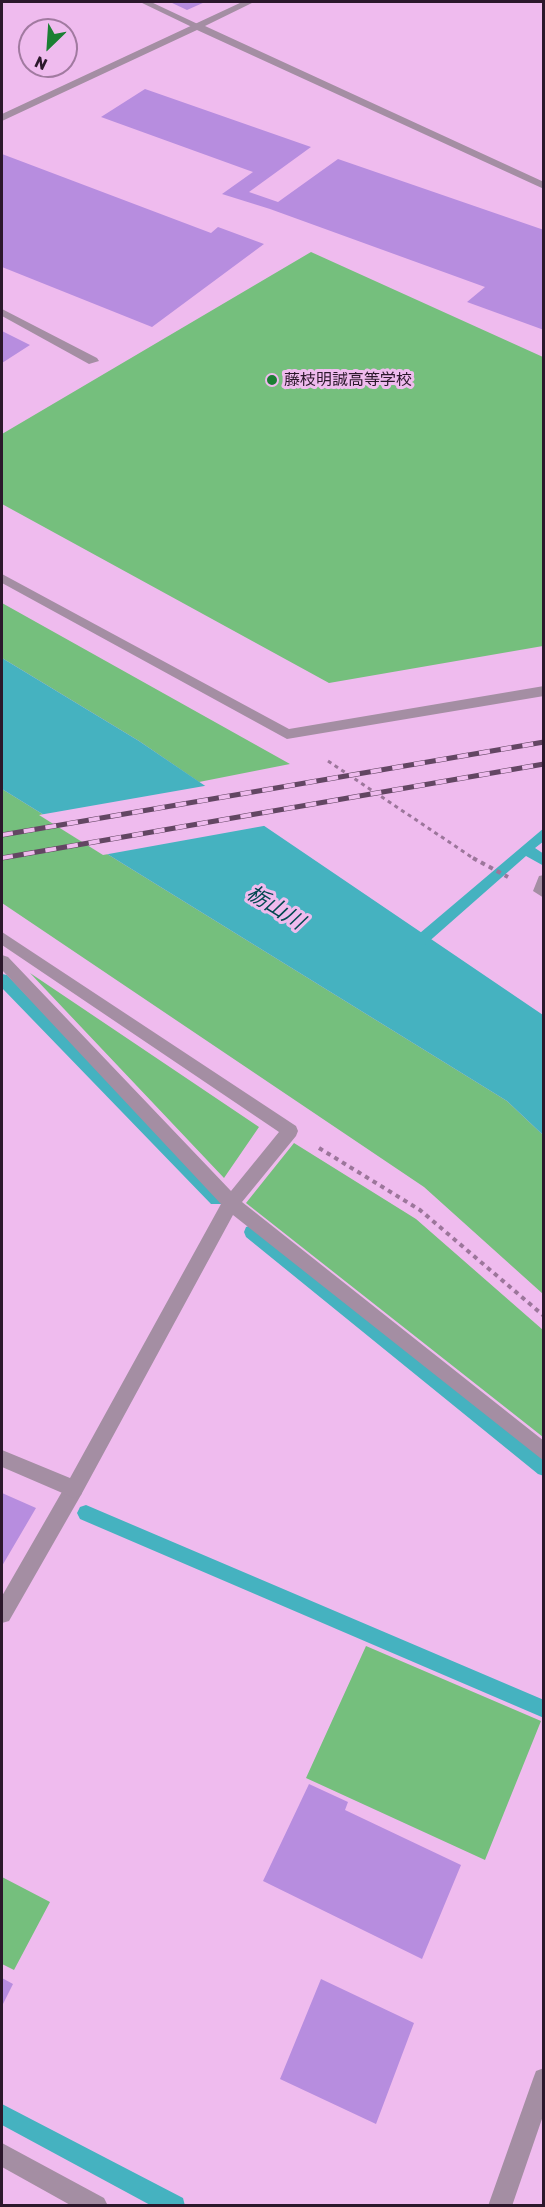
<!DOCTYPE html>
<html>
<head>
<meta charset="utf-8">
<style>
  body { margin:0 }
  #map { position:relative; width:545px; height:2207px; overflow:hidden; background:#efbbee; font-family:Rubik,sans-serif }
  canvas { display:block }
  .frame { position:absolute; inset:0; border:3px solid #2b182b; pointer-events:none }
  .north { position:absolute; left:18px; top:18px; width:60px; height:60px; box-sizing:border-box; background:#efbbee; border:2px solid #a17aa0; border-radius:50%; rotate:205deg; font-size:16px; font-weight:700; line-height:24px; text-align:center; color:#2b182b }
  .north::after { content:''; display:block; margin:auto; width:21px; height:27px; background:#1b7f33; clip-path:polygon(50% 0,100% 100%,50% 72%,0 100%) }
</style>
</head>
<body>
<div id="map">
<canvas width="545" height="2207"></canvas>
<div class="frame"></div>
<div class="north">N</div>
</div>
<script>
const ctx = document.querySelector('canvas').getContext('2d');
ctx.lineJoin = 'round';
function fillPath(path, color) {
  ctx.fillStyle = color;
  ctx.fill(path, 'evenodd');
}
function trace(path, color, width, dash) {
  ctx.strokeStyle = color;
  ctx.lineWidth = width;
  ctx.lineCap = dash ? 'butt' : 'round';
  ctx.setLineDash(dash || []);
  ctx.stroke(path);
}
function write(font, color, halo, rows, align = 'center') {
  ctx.font = font + ' Rubik,"Noto Sans JP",sans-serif';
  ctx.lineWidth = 6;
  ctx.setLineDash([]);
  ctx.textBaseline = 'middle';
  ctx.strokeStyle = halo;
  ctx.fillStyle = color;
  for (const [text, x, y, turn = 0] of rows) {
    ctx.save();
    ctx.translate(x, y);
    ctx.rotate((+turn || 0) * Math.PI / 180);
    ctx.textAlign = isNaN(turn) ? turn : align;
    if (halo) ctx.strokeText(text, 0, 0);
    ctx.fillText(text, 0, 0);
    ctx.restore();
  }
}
fillPath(new Path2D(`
  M311 252 543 357V646L329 683 2 504V434Z
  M2 603 290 764 199 782 139 741 2 658Z
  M2 789 507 1101 543 1135V1294L424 1187 2 903Z
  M30 973 259 1127 224 1178Z
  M294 1143 416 1219 543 1330V1437L246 1203Z
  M366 1646 541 1721 485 1860 306 1778Z
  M2 1877 50 1902 14 1970 2 1964Z`), '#75bf7d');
fillPath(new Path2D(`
  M2 658 139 741 543 1015V1135L507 1101 2 789Z`), '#45b2c0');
fillPath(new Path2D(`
  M210 785 269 825 103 855 39 815Z`), '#efbbee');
fillPath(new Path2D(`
  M544 828V841L535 848 544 854V866L526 856 417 952H407L405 948 407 944Z
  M2 974 7 975 221 1196 224 1200 221 1204H211L2 988Z
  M252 1225 258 1227 544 1458V1476L538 1474 246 1237 244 1232 246 1227Z
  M86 1505 544 1700V1718L80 1519 77 1513 80 1507Z
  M2 2104 183 2198 185 2206H152L2 2125Z`), '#45b2c0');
fillPath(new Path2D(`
  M170 2H205L187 10Z
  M145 89 311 147 249 192 278 202 338 159 544 230V330L467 302 485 287 270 209 222 194 253 172 101 117Z
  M2 154 211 233 218 227 264 244 152 327 2 267Z
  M2 331 30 345 2 363Z
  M2 1493 36 1508 2 1566Z
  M309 1784 348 1802 345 1810 461 1865 422 1959 263 1881Z
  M2 1978 13 1984 2 2006Z
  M321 1979 414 2023 376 2124 280 2079Z`), '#b78ddf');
trace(new Path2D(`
  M328 761 476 860`), '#9c769b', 3, [4, 4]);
trace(new Path2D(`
  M473 858 508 877
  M319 1148 420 1210 544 1316`), '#9c769b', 4, [4.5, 4.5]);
fillPath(new Path2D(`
  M140 2H151L202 26 194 28Z
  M2 309 97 358 99 361 89 364 2 316Z
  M74 1480 81 1483 83 1489 81 1495 9 1621 2 1623V1596L67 1483Z
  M2 2143 104 2198 108 2206H72L2 2167Z`), '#a48ea3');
fillPath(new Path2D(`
  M242 2H254L205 26 544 182V189L197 30 2 121V114Z
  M2 574 289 729 544 686V696L287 739 2 583Z
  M544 875V898L533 891 539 876Z
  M2 932 296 1126 298 1131 296 1136 242 1202 544 1441V1461L233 1215 81 1495 74 1498 2 1467V1450L70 1478 221 1204 2 970V955L8 957 231 1191 279 1132 2 945Z
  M544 2068V2113L512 2206H488L533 2079 536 2071Z`), '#a48ea3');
const rail = new Path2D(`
  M2 835 544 742
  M2 858 544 764`);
trace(rail, '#634663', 5);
trace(rail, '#efbbee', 4, [11]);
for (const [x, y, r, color] of [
  [272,380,6,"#1b7f33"]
]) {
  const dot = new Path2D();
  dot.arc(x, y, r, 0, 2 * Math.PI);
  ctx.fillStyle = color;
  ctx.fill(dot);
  trace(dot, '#efbbee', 2);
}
write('16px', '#2b182b', '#efbbee', [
  ["藤枝明誠高等学校",284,380]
], 'left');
write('italic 21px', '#034850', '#efbbee', [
  ["栃山川",275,908,32]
]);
</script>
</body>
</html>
